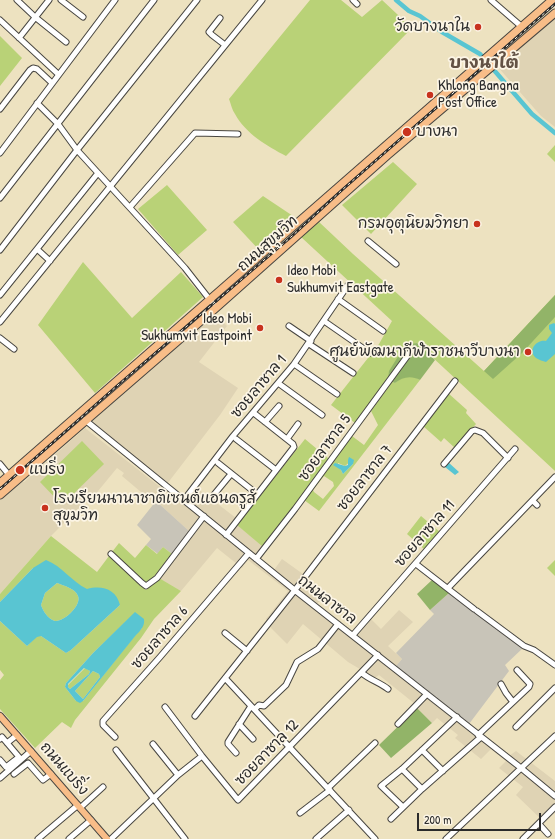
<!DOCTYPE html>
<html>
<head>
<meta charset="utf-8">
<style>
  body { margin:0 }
  #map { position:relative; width:555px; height:839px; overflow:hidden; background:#ede2c0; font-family:"Patrick Hand",sans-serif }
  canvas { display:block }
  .scale { position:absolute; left:417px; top:813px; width:124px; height:18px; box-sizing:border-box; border:2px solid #2b2b2b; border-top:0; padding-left:5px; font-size:12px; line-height:14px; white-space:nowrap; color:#2b2b2b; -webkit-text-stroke:3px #fcf5e5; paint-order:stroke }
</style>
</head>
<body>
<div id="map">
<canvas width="555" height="839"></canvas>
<div class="scale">200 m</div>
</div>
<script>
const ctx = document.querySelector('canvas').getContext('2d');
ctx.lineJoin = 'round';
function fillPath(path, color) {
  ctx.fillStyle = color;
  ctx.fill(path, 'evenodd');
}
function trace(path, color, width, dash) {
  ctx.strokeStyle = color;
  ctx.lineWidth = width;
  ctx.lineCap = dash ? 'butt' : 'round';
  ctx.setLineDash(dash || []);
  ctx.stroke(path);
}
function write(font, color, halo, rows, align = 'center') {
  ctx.font = font + ' "Patrick Hand","Playpen Sans Thai",sans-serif';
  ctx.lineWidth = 3.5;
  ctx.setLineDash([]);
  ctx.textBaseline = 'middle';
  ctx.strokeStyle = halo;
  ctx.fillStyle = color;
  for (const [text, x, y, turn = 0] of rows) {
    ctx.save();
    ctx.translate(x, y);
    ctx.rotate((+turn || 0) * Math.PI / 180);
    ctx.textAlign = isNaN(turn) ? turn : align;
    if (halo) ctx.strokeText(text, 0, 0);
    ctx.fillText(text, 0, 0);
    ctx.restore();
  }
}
fillPath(new Path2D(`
  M555 18V127L541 116 497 66Z
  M214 313 227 326 199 362 238 388 220 415 167 484 187 501 197 488 236 518 234 522 263 547 256 556 274 570 282 559 303 574 305 579 324 595 317 604 342 625 356 635 370 618 381 629 399 610 413 622 388 646 402 659 396 666 509 756 516 751 555 781V811L544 822 516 795 523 787 499 768 506 761 491 749 481 759 455 738 458 735 437 718 432 723 417 708 415 704 379 675 375 678 348 662 303 624 287 644 270 627 266 619 288 591 248 560 242 568 217 548 181 591 155 576 189 531 156 501 154 503 122 476 124 473 117 468 89 502 84 503 51 536 0 594V499L21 481 24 482 85 428 164 490 167 485 90 421Z`), '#dfd3b4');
fillPath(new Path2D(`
  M156 501 189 531 172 554 163 547 158 554 146 545 151 539 137 525Z
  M449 593 523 648 505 665 509 671 469 724 396 666 402 659 396 653 434 614 430 610Z`), '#c8c4b8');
fillPath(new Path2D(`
  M310 0H341L362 17 382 0 412 28 286 156C267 146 246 134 235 114 232 110 231 104 229 99Z
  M0 36 22 58 0 86Z
  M555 145V162L547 154Z
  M393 162 417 184 371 234 342 205Z
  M167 185 207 230 178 255 138 209Z
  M263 196 299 220 261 252 233 222Z
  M318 221 353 254 484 371 555 295V471L417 343 406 347C401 367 369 405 355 423L331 405 379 344 392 321 301 237Z
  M83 262 132 318 181 272 203 297 95 393 38 325Z
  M402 377H415L420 380 319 511 304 500 352 436 364 445 378 425 371 411 392 382 395 383ZM353 459V464L343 474 341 470 338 467V463L345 466ZM324 476 333 482 334 486 323 499 314 492 313 490Z
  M448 393 467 410 466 413 476 424 455 448 444 438 441 442 423 426Z
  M305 439 329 459 263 547 237 525Z
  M82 441 104 464 62 505 40 482Z
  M421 516 440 532 425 550 407 534Z
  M51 536 97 572 109 556 146 590 159 578 181 591 154 619 141 638 75 720 71 728 62 722 35 748 0 709V680L4 675 0 670V621L27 646 37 636H41L66 653 71 650 120 605 92 588 87 590 33 568 0 602V594ZM135 613 142 628 136 634 83 701H76L65 687 66 683 93 653Z
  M119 543 135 558 146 545 157 554 163 547 172 554 148 584 145 583 112 552Z
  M555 560V576L547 568Z
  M57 583C64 586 75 588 78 596 82 605 64 622 55 621 48 619 43 611 41 605L45 593Z
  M85 668 90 671 89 674 70 689 68 687V685Z
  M93 671 99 674 100 677 83 699 75 691Z`), '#b9d277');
fillPath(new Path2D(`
  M555 295V317L522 353 493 379 484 371Z
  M417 343 435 360 420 380C411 375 402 377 395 383L392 382 388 378 389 371 399 355 403 356 406 347 410 344Z
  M432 580 449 593 430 610 417 594Z
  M417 708 432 723 391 758 379 745Z`), '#92b468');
fillPath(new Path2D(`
  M554 323 555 324V354L546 362C543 361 539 360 536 358 527 350 537 339 546 341L552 333 549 329V325Z
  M349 457 354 460 353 464 343 474 341 470 333 465 335 463 345 466 348 465V460Z
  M448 462 459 472 455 475 445 467Z
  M46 560C62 566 72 582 87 589 102 585 116 589 120 605L71 650 66 653 41 636 37 637 27 646 0 621V602L33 568ZM57 583C64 586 75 588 78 596 82 605 64 622 55 621 48 619 43 611 41 605L45 593Z
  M135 612 144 619C145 626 141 630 136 635L83 701 80 703 76 701 65 687 66 683 93 653ZM84 668 90 671 89 674 70 689 68 687V684ZM93 671 99 674 100 677 83 699 75 691Z`), '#59c5d2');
trace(new Path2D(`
  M396 0 409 11 420 16 442 32 480 54 532 114 555 133`), '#59c5d2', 4.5);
const minor = new Path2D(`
  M17 0 35 17 66 42
  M61 0 83 17
  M353 0 357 4
  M491 0 522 27
  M220 18 209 32 212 35 225 45
  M0 20 58 74
  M19 38 49 0
  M37 103 58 124 77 150 185 268 210 300 217 307
  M0 109 30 70 33 68 37 69 52 83
  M0 153 115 0
  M0 198 154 0
  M130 207 195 133 238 134
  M368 241 396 264
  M37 249 50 261
  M0 250 77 150 197 0
  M0 295 98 173
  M338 299 383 331
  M324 321 370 353
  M0 322 262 0
  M289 326 311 341
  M0 338 14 349
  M309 344 353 373
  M294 364 337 394
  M278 383 322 415
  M85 420 297 592 521 768 555 796
  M265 422 279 406
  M236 439 276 470
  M287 439 298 424
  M218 463 257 494
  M0 464 9 475
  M444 464 472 431 475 430 483 433 508 458
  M212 497 231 474
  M184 500 233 436 294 364 348 285
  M533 501 537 505
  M226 535 294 447 293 444 255 414
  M111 554 142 583 146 586 157 578 204 516
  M256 559 295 509 411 351
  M416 564 474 609
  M448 588 555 477
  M477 611 524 646 534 650 555 665
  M225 633 247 651
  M353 635 515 449
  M362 673C370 680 379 682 388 689
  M225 678 375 839
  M501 684 506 693 513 702
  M165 707 202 756 238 800 378 655
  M255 709 259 705 264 706 286 685 297 662 318 649 338 624
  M195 716 295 590 455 381
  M239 724 253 739
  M398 724 427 694
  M516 727 555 688
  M478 735 529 687 530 684 517 670
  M115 737 103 725V721L160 657 249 553
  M0 739 2 737 19 757 6 767 0 760
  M7 743 17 735
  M153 744 178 775
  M116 750 185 839
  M422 750 443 771
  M236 753 228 744V742L251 706
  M402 769 422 789
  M14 774 28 763 43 780 51 774
  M0 778 31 751
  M328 788 375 743
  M403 807 381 786 402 769 457 717
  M80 808 103 787
  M300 813 330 790
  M391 819 422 789 481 737
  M539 824 548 834
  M38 839 78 805
  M69 839 91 820
  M111 839 178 775 202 756
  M316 839 349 810
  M446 839 555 736
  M523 839 555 807`);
const major = new Path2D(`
  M0 716 107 839`);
const highway = new Path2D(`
  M0 483 552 0
  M0 495 217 307 388 155 555 13`);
trace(minor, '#484641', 7);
trace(major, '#484641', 8);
trace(highway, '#484641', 9);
trace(minor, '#fff', 5);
trace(major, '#f8bd88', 6);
trace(highway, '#f8bd88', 7);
const rail = new Path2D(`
  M0 489 118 385 291 237 342 190 555 4`);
trace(rail, '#2b2b2b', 2.5);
trace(rail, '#fcf5e5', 1, [3]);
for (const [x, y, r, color] of [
  [478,27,4,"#c8321e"],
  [430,95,4,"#c8321e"],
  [407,132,5,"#c8321e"],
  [477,224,4,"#c8321e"],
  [279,280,4,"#c8321e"],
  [260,328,4,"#c8321e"],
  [528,352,4,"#c8321e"],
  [20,470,5,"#c8321e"],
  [45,508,4,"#c8321e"]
]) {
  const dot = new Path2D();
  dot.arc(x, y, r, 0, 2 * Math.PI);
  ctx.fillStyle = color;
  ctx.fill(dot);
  trace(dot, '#fcf5e5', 1.5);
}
write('15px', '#2b2b2b', '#fcf5e5', [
  ["วัดบางนาใน",470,27,"right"],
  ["Khlong Bangna",438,86],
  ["Post Office",438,103],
  ["บางนา",416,132],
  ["กรมอุตุนิยมวิทยา",469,224,"right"],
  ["Ideo Mobi",287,271],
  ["Sukhumvit Eastgate",287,288],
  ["Ideo Mobi",252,319,"right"],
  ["Sukhumvit Eastpoint",252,336,"right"],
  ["ศูนย์พัฒนากีฬาราชนาวีบางนา",520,352,"right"],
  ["แบริ่ง",29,470],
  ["โรงเรียนนานาชาติเซนต์แอนดรูส์",53,499],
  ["สุขุมวิท",53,516]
], 'left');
write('15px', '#2b2b2b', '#fcf5e5', [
  ["ถนนสุขุมวิท",268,244,-42],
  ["ซอยลาซาล 1",259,387,-50],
  ["ซอยลาซาล 5",325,448,-54],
  ["ซอยลาซาล 7",365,478,-52],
  ["ซอยลาซาล 11",425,534,-49],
  ["ถนนลาซาล",327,600,38],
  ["ซอยลาซาล 6",160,638,-49],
  ["ซอยลาซาล 12",267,753,-46],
  ["ถนนแบริ่ง",64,769,49]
]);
write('bold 17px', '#635245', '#fcf5e5', [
  ["บางนาใต้",484,63]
]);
</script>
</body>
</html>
